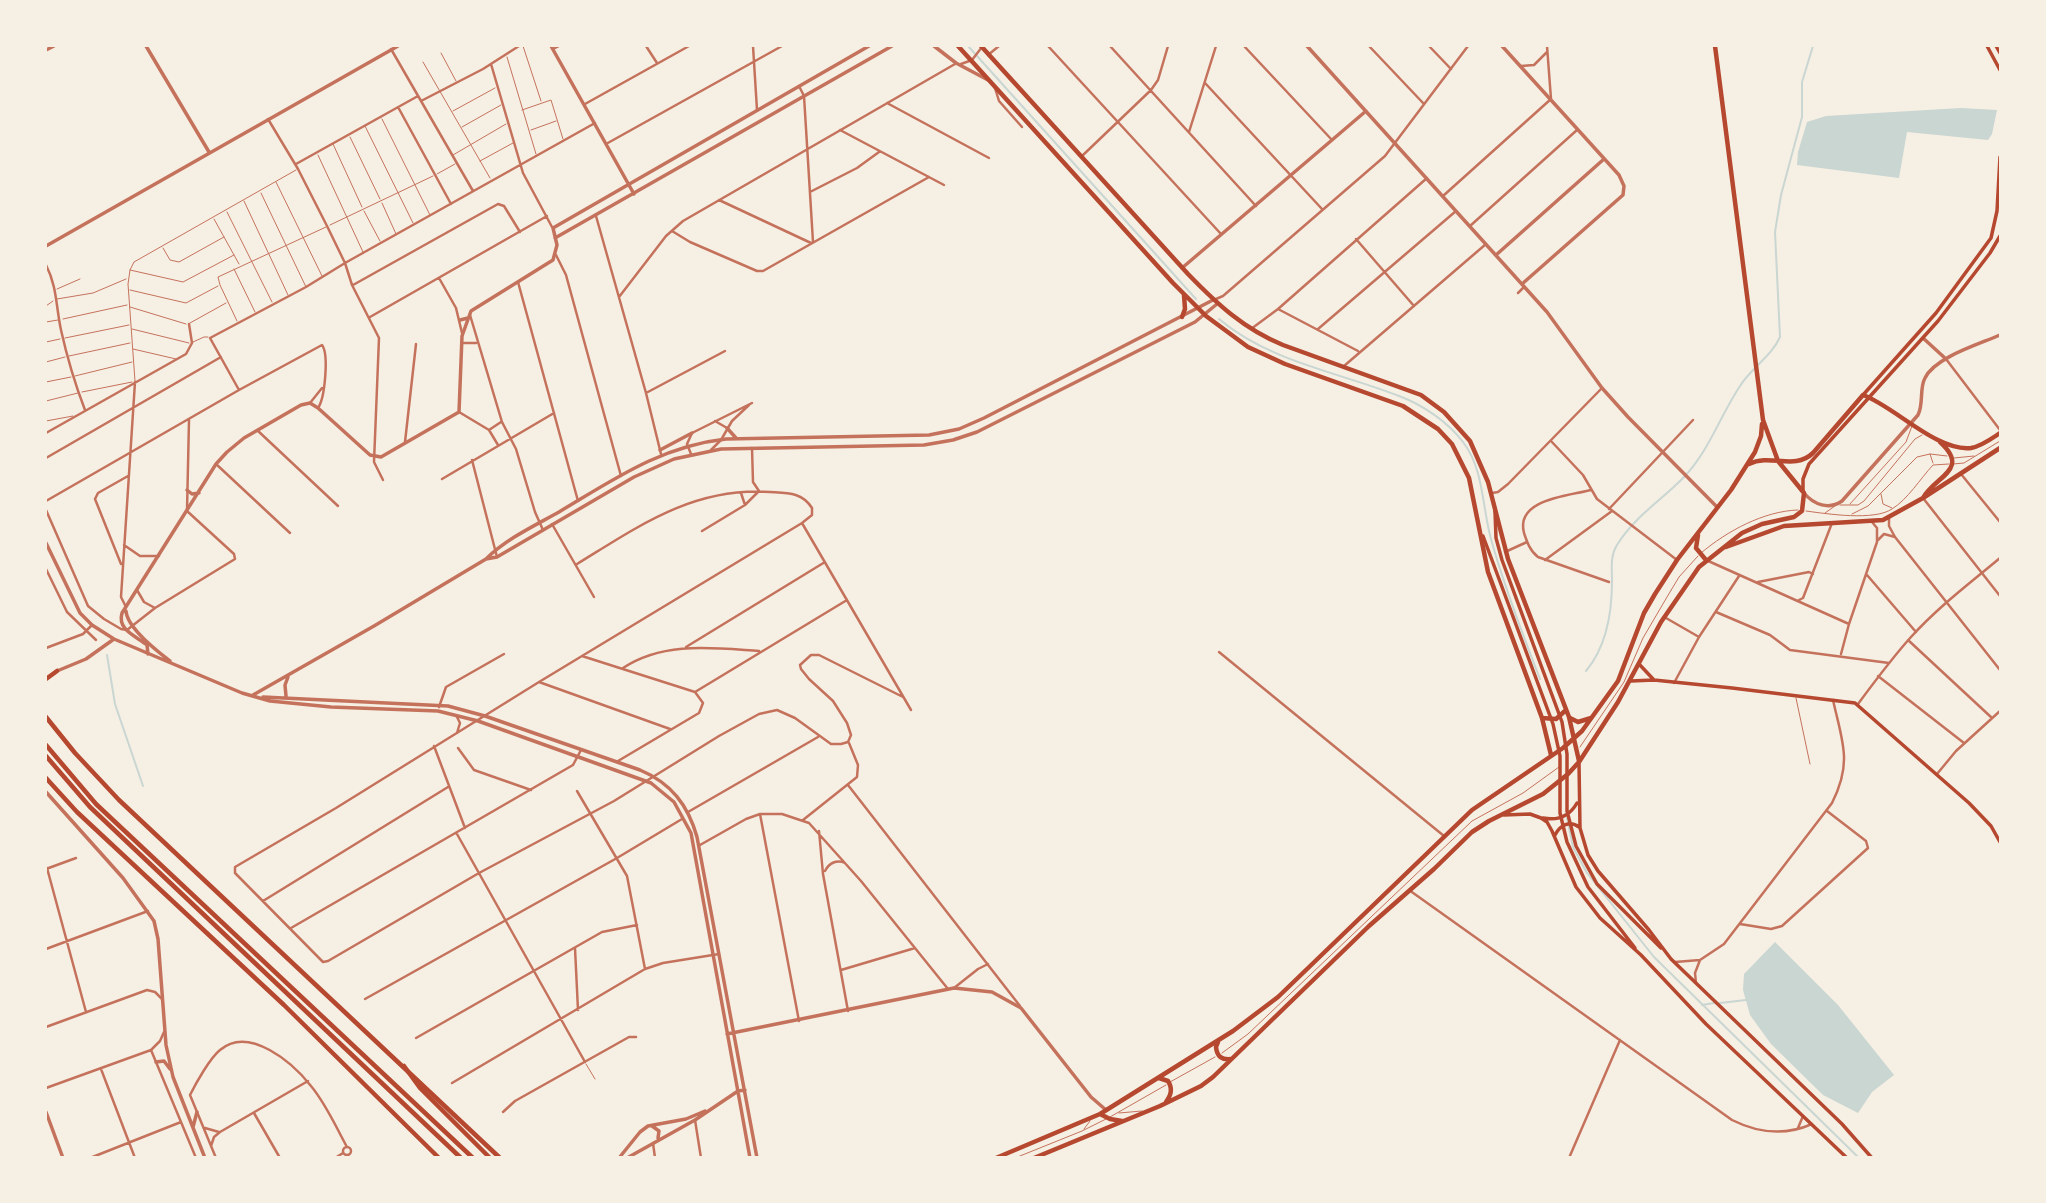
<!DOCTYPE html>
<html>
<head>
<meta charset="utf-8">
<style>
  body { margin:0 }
  #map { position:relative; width:2046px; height:1203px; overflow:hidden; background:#f6efe4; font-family:"Source Serif 4",serif }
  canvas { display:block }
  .frame { position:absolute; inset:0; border:47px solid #f6efe4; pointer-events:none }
</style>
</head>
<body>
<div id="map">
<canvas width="2046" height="1203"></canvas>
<div class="frame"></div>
</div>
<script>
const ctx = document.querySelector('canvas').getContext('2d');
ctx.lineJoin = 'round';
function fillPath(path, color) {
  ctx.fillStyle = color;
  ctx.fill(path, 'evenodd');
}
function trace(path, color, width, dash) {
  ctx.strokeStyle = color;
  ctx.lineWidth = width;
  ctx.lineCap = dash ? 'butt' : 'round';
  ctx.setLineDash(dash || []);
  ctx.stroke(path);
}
fillPath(new Path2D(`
  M1961 108 1997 110 1992 134 1988 140 1907 132 1899 178 1797 165 1798 152 1807 122 1826 116Z
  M1775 942 1838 1005 1894 1075 1872 1092 1858 1113 1823 1095 1771 1044 1750 1015 1743 990 1744 974Z`), '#c9d6d2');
trace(new Path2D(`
  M968 46 1196 299
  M1219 319C1270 362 1338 372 1399 396 1423 405 1448 422 1463 442 1484 469 1482 507 1491 539 1504 586 1522 633 1540 679
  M107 655 115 704 143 786
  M1586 671C1607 646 1612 613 1612 581 1612 568 1610 556 1617 545 1634 517 1662 500 1684 477 1709 451 1720 416 1740 386 1751 368 1771 357 1780 337L1775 232 1781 195 1802 117V82L1813 46
  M1567 818 1573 847 1587 873 1654 957 1859 1158
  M1720 1003 1746 1000
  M1702 1005 1714 1003`), '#c9d6d2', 2);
trace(new Path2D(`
  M523 46 541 101
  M441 53 456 81
  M507 57 536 154
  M423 62 490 178
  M522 110 551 100 563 139
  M453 111 495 88
  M382 119 430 215
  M365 126 413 223
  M462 127 501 105
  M531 130 556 121
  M350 137 380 199
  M333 144 362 207
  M318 155 363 252
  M453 155 506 124
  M480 161 513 143
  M437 174 455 164
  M276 182 322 276
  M261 193 306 287
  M244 201 288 295
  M382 203 396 234
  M364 211 380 241
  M227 212 272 302
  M214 219 239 264
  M330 225 433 176
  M163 248 170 260 179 262 224 237
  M234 269 255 312
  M130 270 183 282 234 255
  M57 289 80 279
  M130 290 186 303 218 286
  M57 299 93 293 126 279
  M46 306 53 301
  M130 307 186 324
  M63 319 127 305
  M237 321 220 285 218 277 326 227
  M46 322 58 320
  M190 323 226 303
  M132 329 189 343
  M65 338 129 325
  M46 342 60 339
  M193 342 204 337H208
  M133 349 176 359
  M69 356 130 343
  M46 362 65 357
  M75 376 132 362
  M135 381 128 284 130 270 134 262 296 170
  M46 382 71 377
  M82 392 132 382
  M46 401 78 393
  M46 421 73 416
  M1930 454 1933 463
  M1954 458 1974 456
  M1953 464 1964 463 2000 441
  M1881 494 1883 504 1892 508
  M1850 504 1906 442 1912 426
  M1840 505H1858L1864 501 1915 439 1922 435
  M1806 511C1828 514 1874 521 1892 509 1908 499 1920 479 1933 465L1949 464
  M1825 513 1835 506
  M1852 514 1868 506 1917 457 1930 454 1947 456
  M1701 553C1727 531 1764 511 1798 510
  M1796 698 1810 764
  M1580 747 1624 682 1643 638 1667 597 1679 577 1698 556
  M1222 1053 1248 1034 1472 821 1523 793 1559 767
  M586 1064 595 1079
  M1170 1082 1215 1057
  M1119 1113 1142 1111
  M1110 1117 1166 1085
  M1084 1129 1090 1121
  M1015 1158 1082 1131 1106 1119`), '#c5725c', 1);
trace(new Path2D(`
  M646 46 657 63
  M753 46 757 110
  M1048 46 1221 234
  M1110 46 1256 206
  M1244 46 1332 140
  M1369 46 1424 104
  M1429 46 1451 69
  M391 49 473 191
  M553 49 559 46
  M988 55 999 46
  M491 64 523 173 552 227
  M961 64 972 60 982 47
  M1521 66 1534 65 1547 52
  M1205 83 1322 209
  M799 86 804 96 813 242
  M995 88 999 101 1022 127
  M421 101 483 69 519 46
  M887 103 989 158
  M585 104 689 46
  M398 107 451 204
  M268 119 298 169 327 226 345 263 352 285 379 338 374 462 383 480
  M840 130 944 185
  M1189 132 1216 46
  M606 144 782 46
  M1082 156 1151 90 1158 80 1168 46
  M296 164 418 96
  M810 192 857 168 879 152
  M1443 196 1551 99 1547 46
  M719 200 811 243
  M596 216 646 393 661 454
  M1470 226 1577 130
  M672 231 690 242 757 271H763L929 177
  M1356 239 1414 306
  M556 255 566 275 621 476
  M46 265C57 286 56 307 61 330 67 357 75 384 85 410
  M439 278 456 308 462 333
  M518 282 578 501
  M353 285 498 204 504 206 520 232
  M1518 293 1524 287
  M619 297 666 236 683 221 955 64
  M1216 299 1223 296 1385 156 1468 46
  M1278 309 1358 351
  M470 315 502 422 516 449 535 512 543 530
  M370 317 547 216
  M1251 329 1278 309 1427 178
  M1318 329 1456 211
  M462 343H476
  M1946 359 2000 430
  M1344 366 1486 244
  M239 390 210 338 306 287 345 263 595 123
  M646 393 725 351
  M310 403 322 388
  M459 412 489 430 498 445
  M715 421 727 428
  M257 430 338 506
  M489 430 501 422
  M46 433 186 354 192 343 189 324
  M1551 441 1583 475 1597 499 1677 560
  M405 442 416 344
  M752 448 753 482 759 491
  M711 450 721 440 732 421 749 405
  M691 454 687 444 692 433 752 403
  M46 458 221 357
  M472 460 497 557
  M216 464 290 533
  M1961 474 2000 522
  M442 479 554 413
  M1591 490C1569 496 1515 499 1524 533 1527 542 1530 551 1538 557L1609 582
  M741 493 745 505
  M1492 493 1498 492 1508 484 1602 388
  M1923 498 2000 596
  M46 501 239 390 322 345C329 354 325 398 318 408
  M1609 509 1693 420
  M46 510 88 606 104 619 121 629 127 630 155 608 235 559 234 554 187 511 189 420
  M1889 518V526L1895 537 2000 670
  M802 523 911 710
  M552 524 594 597
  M702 531 745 505 759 491
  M1878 540 1884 534 1895 537
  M124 545 140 556H159
  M1505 552 1527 542
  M1545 560 1612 511
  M1706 560 1849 624
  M121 564 95 499 98 493 128 476
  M577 564C639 526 693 487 770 492 787 493 802 492 812 508V515L802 523 539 682 336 808 235 867V873L323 962 328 961 479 873 614 801 719 736 759 714 777 710 795 718 831 744H841L848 742 851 735 847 723 833 701 809 679 801 669 800 665 811 655H819L903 697
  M46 569 67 612 96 640
  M1867 575 1916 632
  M1758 582 1809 572 1813 574
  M137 590 144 602 155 608
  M1797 601 1803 598 1832 523
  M126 607 121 597 135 382
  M1716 612 1770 635 1790 650 1889 663
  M1666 618 1699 637
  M1908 640 1992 718
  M686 647 825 562
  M46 648 83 634 92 625
  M1219 652 1444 836
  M1841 654 1849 624 1877 542V528L1872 522
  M582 656 695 692
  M623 668C664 641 713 648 759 651
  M1878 676 1964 743
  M539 682 670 729
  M1674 683 1699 637 1739 576
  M695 692 847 600
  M1858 704C1875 681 1892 658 1911 637 1938 607 1970 583 2000 558
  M439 707 446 687 504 654
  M457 717 460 723 457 733
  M434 746 465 828
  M458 748 474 770 531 790
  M618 761 699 713 703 703 695 692
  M1937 774 1956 751 2000 711
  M848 785 1020 1006
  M577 791 627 876 645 969
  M688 812 818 737
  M760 814 799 1021
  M803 820 857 777 858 765 849 743
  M819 831 823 874 848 1011
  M457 834 585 1062
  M700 845 746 819 760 814H782L809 823 861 881 948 989
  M47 868 86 1012
  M46 869 76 858
  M825 871C829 863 837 859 845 863
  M1409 890 1732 1120C1758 1133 1785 1136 1812 1124
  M263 901 448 787
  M1740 924 1771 929 1782 926 1868 848 1866 841 1827 811
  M291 928 573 765 581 750
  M575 948 578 1010
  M46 949 148 911
  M1675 962 1700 960 1724 944 1832 803C1853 762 1842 741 1833 700
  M841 970 915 948
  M1696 983 1695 973 1700 960
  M954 988 978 969 988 964
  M365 999 617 858 682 819
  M46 1027 147 990 155 992 162 999
  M416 1038 602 932 637 925
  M151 1050 196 1158
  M101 1069 135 1158
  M452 1083 645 969 663 963 719 954
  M46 1088 151 1050 160 1041 164 1032
  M503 1112 515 1101 629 1037H636
  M254 1113 280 1158
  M695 1120 701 1158
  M205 1128 219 1132
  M1798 1128 1803 1116
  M653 1143 655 1158
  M211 1146 214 1137 220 1132 308 1081
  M343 1151a4 4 0 1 1 8 0a4 4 0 1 1-8 0Z
  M90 1158 181 1122
  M216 1158 190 1095C196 1083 210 1058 220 1050 249 1025 293 1063 311 1086 326 1104 336 1127 347 1147
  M335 1158 343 1153
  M1569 1158 1620 1040`), '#c5725c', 2.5);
trace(new Path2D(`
  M146 46 209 152
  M551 46 634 194
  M934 46 956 63 988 80
  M1307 46 1547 312 1602 388 1628 417 1717 507
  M1502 46 1619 175 1624 186 1623 195 1522 284
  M46 50 54 46
  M555 238 892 46
  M46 246 398 46
  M1496 255 1604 159
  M1182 268 1366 111
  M460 320 468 318
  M1923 338 1946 359
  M727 428 736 438
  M660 450 692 433
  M187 490 192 494 199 493
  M1804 493C1814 505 1829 510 1842 501L1918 415C1924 403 1919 389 1925 378 1935 357 1980 344 2000 335
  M46 543 80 613 92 625 114 639 242 693 270 701 331 707 438 711 478 721 651 783 674 802 691 833 750 1158
  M486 559 497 557 634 477 674 459 721 449 924 445 953 440 977 432 1195 322 1217 304
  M126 611C127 628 157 651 170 661
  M148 654 147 645C136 636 117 630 122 613L216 464 227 452 244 438 301 405 310 403 318 408 370 455 381 457 459 412 462 336 471 311 553 260 557 245 553 228 869 46
  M57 671 86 659 114 639
  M253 695 374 626 486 559C506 539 534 526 559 512 613 480 661 446 726 439L929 435 959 429 984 418 1213 300
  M286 696 285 685 288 677
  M263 697 448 706 485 716 640 770C671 783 688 805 697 837L757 1158
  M46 792 123 878 154 921 158 939 166 1045 173 1077 205 1158
  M727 1034 954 988 992 992 1021 1008 1091 1097 1106 1110
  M156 1062 164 1061 170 1069
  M46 1112 63 1158
  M652 1126 659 1131 658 1138
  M193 1127 197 1112
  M619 1158 640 1132 648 1126 686 1119 705 1111
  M627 1158 695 1120 738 1091 745 1090`), '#c5725c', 3.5);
trace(new Path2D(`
  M1987 46 2000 70
  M1996 46 2000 53
  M1863 395 1936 313 1991 238 1997 211 2000 157
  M1803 491V479L1809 464 1938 321 1990 253 2000 236
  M1495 511 1496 538 1502 560 1562 722 1567 754V811L1576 846 1597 884 1661 948
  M1483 536 1553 724 1560 756V813L1567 842 1588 887 1635 948
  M1639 664 1654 680
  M1631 681 1654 680 1732 688 1855 703 1969 803 1991 826 2000 842
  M1579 763 1580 828 1588 855 1598 871 1649 930 1671 959 1842 1124 1872 1158
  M1504 815 1530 814 1541 818 1547 822 1552 831 1576 887 1600 918 1641 955 1706 1024 1847 1158
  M1543 818C1558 821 1569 817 1577 803
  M1555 835C1560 825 1570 820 1579 827`), '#b5482f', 3.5);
trace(new Path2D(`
  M958 46 1173 283 1206 316 1248 347 1285 364 1403 406 1438 429 1452 444 1469 478 1488 572 1542 718 1551 755
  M981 46 1188 274C1217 304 1244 329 1283 345L1421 395 1444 412 1470 441 1488 482 1508 559 1569 717 1579 761
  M1182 317 1185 309 1184 295
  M1749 464C1771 453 1794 471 1813 453L1863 395C1894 406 1937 452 1971 448 1982 446 1991 439 2000 433
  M1923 498C1935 476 1971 470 1940 442
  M1698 535 1696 548 1706 560
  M1726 547 1784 526 1883 520 1923 498 2000 448
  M1542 718 1556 719 1566 710
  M1570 718 1578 722 1591 718
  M1218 1042 1216 1047C1217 1057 1222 1060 1231 1059
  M1159 1078 1168 1081C1173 1089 1171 1095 1166 1102
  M1100 1114 1110 1119 1122 1121
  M996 1158 1100 1114 1233 1031 1278 997 1472 810 1563 748 1582 731 1618 681 1644 613 1655 594 1677 560 1731 490 1755 452 1761 436 1762 424
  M1034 1158 1160 1106 1201 1086 1213 1077 1369 926 1434 869 1472 832 1489 821 1543 794 1568 774 1579 762 1618 702 1661 622 1699 567 1742 533 1762 524 1794 517 1802 511 1804 493 1778 461 1763 420 1715 46`), '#b5482f', 4.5);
trace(new Path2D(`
  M46 679 57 671
  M46 717 75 753 119 800 500 1158
  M46 778 77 812 284 1005 439 1158`), '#b5482f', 4.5);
trace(new Path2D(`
  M46 745 96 804 473 1158
  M46 756 90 807 461 1158
  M404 1066 420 1088 490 1158`), '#b5482f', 4.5);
</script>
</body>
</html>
